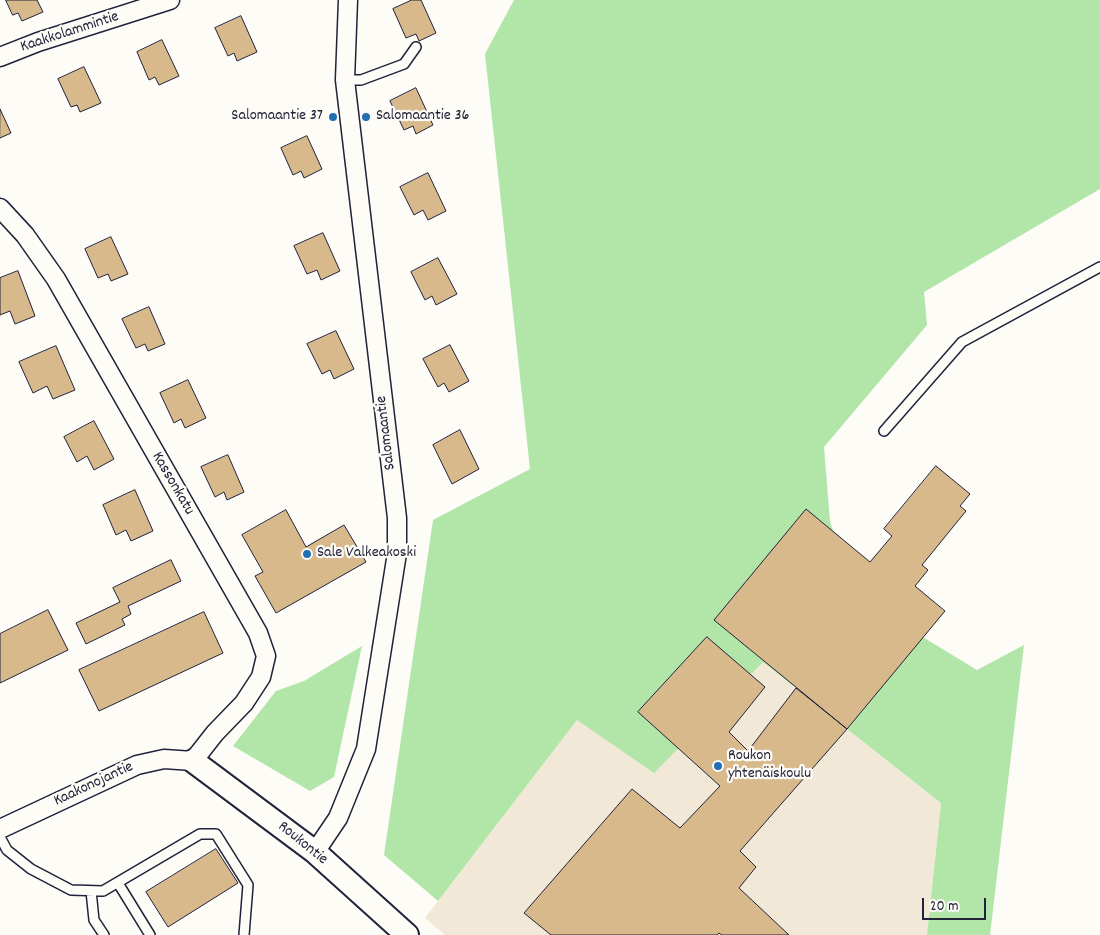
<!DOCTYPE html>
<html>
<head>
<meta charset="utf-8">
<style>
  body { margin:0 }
  #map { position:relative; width:1100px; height:935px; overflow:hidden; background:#fdfcf7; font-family:Dekko,sans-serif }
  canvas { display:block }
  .scale { position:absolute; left:922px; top:898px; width:64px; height:22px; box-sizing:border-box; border:2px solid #22223b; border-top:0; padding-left:6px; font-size:15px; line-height:18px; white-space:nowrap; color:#22223b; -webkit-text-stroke:4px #fdfcf7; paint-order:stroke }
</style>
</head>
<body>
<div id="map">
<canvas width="1100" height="935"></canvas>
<div class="scale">20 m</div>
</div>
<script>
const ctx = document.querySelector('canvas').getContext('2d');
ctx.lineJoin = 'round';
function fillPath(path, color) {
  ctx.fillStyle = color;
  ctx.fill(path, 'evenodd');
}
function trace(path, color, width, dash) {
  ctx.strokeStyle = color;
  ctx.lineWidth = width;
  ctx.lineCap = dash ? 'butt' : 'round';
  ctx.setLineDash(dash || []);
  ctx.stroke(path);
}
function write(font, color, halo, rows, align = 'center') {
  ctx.font = font + ' Dekko,sans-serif';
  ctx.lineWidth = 4.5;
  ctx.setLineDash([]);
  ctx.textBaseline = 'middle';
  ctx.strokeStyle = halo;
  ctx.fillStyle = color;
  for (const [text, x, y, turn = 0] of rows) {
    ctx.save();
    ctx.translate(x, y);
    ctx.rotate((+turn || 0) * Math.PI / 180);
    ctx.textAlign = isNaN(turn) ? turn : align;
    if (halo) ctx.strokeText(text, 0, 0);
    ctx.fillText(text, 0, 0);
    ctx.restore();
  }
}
fillPath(new Path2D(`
  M744 644 776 673 941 803 927 935H445L425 918 577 720Z`), '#f2e8d7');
fillPath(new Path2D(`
  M514 0H1100V189L924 292 927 325 824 447 830 522 857 597 977 670 1024 645 990 935H927L941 803 847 729 763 662 654 773 577 720 438 901 384 855 433 520 530 469 485 54Z
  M362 646 334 777 310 791 233 746 276 691 304 681Z`), '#b1e6a8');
const building = new Path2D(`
  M6 0H37L43 12 22 21 18 13 13 15Z
  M412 0H421L436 33 419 41 416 34 406 38 393 9Z
  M241 16 257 52 237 61 234 53 228 56 215 28Z
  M162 40 179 76 159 85 155 77 149 80 137 52Z
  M84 67 101 103 80 112 77 105 71 107 58 79Z
  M416 88 433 125 416 134 413 126 404 130 390 101Z
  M0 109 11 133 0 138Z
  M307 136 322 169 304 178 301 171 293 175 281 148Z
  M428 173 446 211 428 220 423 210 414 215 400 187Z
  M323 233 340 271 321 280 317 270 307 274 294 246Z
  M111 237 128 274 111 281 108 274 98 278 85 249Z
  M438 258 457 294 436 305 432 296 425 300 411 272Z
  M18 271 35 316 15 324 10 311 0 315V278Z
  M149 307 165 344 148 351 145 344 136 348 122 319Z
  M336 331 354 369 334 379 330 370 322 374 307 344Z
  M450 345 469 381 449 392 444 383 438 387 423 359Z
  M56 346 75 390 53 399 47 386 33 393 19 362Z
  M188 380 206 418 185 428 181 419 174 423 160 393Z
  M94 421 114 459 94 470 87 456 77 462 64 437Z
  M460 430 479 469 452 484 433 445Z
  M228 455 244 492 227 500 224 492 215 497 201 467Z
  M936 466 970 494 960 506 966 511 922 565 928 570 915 586 945 611 847 729 714 620 806 509 870 562 892 536 884 529Z
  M135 490 153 531 131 541 126 530 116 535 103 505Z
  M286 510 306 547 344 525 366 562 276 613 255 576 263 572 242 535Z
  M171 560 181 581 128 606 131 614 122 619 125 625 86 644 76 623 120 602 113 588Z
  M48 610 68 650 0 683V634Z
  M204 612 223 653 99 711 79 670Z
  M707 637 765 687 729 732 748 751 796 688 847 729 740 851 756 867 739 888 789 935H722L719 933 717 935H551L524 913 632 789 680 828 720 786 638 712Z
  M216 849 238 883 168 927 146 892Z`);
fillPath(building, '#d7b98b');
trace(building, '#22223b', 1);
const service = new Path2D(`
  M345 80H361L404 64 416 47
  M884 431 962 342 1100 267
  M0 837 7 850 31 869 71 890 103 891 200 834H216L248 885 244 935
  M118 883 150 935
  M91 891 94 920 104 935`);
const minor = new Path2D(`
  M0 57 38 42 170 0
  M0 208 25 235 56 279 258 633 266 656 261 677 244 703 215 733 193 761 164 759 137 765 0 829
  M315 852 338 818 366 749 397 553V518L345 80 348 0`);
const tertiary = new Path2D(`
  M193 761 315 852 407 935`);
trace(service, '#22223b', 12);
trace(minor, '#22223b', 21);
trace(tertiary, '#22223b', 26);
trace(service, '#fdfcf7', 9);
trace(minor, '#fdfcf7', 18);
trace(tertiary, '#fdfcf7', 22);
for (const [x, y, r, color] of [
  [333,117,5,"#1f6fb2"],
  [366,117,5,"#1f6fb2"],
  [307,554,5,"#1f6fb2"],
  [718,766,5,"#1f6fb2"]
]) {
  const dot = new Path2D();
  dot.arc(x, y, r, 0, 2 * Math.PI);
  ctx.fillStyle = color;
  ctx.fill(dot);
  trace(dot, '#fdfcf7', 2);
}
write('16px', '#22223b', '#fdfcf7', [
  ["Kaakkolammintie",70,33,-18],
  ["Salomaantie",387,433,-97],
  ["Kassonkatu",172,484,60],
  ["Kaakonojantie",94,785,-25],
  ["Roukontie",302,844,39]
]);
write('16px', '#22223b', '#fdfcf7', [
  ["Salomaantie 37",323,117,"right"],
  ["Salomaantie 36",376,117],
  ["Sale Valkeakoski",317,554],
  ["Roukon",728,757],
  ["yhtenäiskoulu",728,775]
], 'left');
</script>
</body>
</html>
